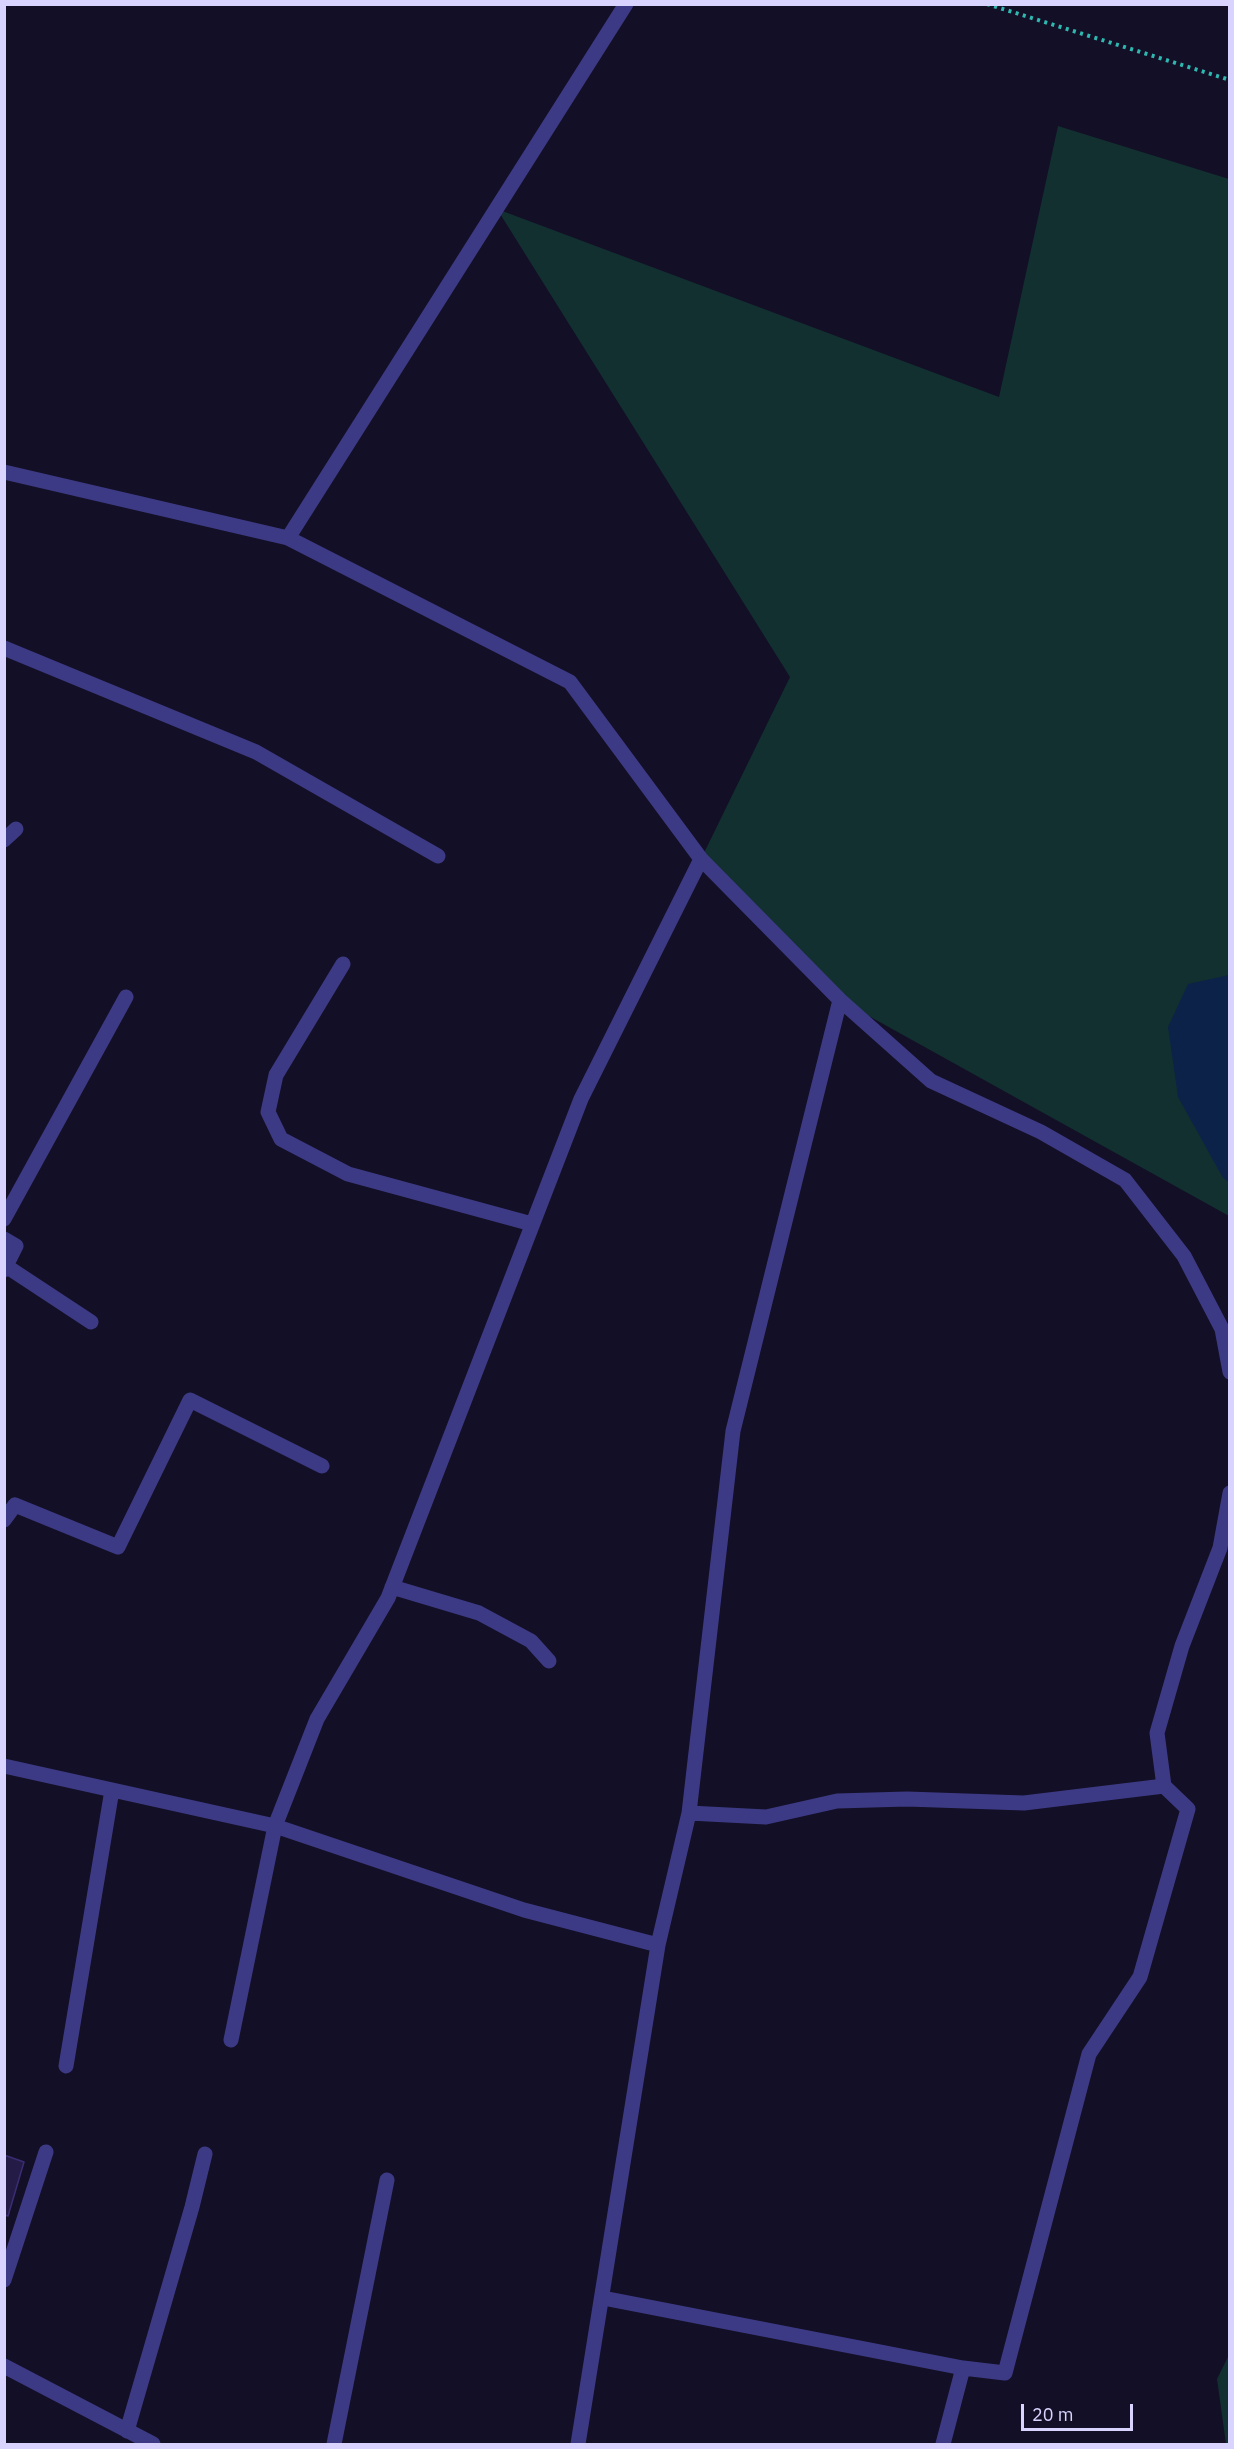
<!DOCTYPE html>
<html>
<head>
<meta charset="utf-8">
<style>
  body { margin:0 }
  #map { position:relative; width:1234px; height:2449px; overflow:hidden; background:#130f26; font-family:"IBM Plex Sans",sans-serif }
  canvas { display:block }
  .frame { position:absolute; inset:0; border:6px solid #d9d4ff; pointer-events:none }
  .scale { position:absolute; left:1021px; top:2404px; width:112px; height:27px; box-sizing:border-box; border:3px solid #d9d4ff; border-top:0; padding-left:8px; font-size:18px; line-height:21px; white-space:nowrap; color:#d9d4ff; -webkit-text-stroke:4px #130f26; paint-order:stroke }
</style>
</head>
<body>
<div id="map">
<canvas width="1234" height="2449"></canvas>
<div class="frame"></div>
<div class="scale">20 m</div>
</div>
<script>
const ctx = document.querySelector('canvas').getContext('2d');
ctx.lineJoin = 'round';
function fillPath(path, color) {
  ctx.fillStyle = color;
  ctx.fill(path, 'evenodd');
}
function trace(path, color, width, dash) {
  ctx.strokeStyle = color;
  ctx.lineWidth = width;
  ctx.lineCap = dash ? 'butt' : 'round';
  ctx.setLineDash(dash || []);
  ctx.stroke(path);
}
fillPath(new Path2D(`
  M1058 126 1229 179V1216L840 1000 701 859 790 677 497 209 999 397Z
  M1229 2355 1230 2444H1226L1217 2379Z`), '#12302f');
fillPath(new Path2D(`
  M1229 975H1230L1229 1182 1223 1178 1178 1097 1168 1027 1188 984Z`), '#0c2248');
const building = new Path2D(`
  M4 2155 24 2162 8 2216 4 2215Z`);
fillPath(building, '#241b47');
trace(building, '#3b2d73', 1.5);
trace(new Path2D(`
  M987 4 1230 80`), '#2fb8b0', 4, [3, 4.5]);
trace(new Path2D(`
  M4 472 288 538 570 682 701 859 840 1000 931 1081 1041 1132 1125 1180 1184 1256 1222 1329 1230 1372
  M288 538 626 4
  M4 648 256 752 438 856
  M4 840 16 829
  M343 964 276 1075 268 1112 281 1139 348 1174 532 1224
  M4 1219 126 997
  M4 1239 16 1246 4 1270
  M6 1266 91 1322
  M4 1520 15 1505 118 1547 190 1400 322 1466
  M392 1587 479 1613 531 1641 549 1661
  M4 1766 275 1826 524 1910 658 1945
  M689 1813 766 1817 837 1801 907 1799 1024 1803 1164 1786
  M231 2040 275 1826 317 1719 388 1598 581 1099 701 859
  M66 2066 112 1790
  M4 2280 46 2152
  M603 2298 963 2368 1005 2373 1089 2054 1140 1977 1188 1809 1164 1786 1157 1733 1182 1646 1220 1548 1230 1493
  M4 2366 153 2444
  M127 2431 192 2207 205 2154
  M334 2444 387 2180
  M578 2444 658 1945 689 1813 733 1431 840 1000
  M943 2444 963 2368`), '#3d3a85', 15);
</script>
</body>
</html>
